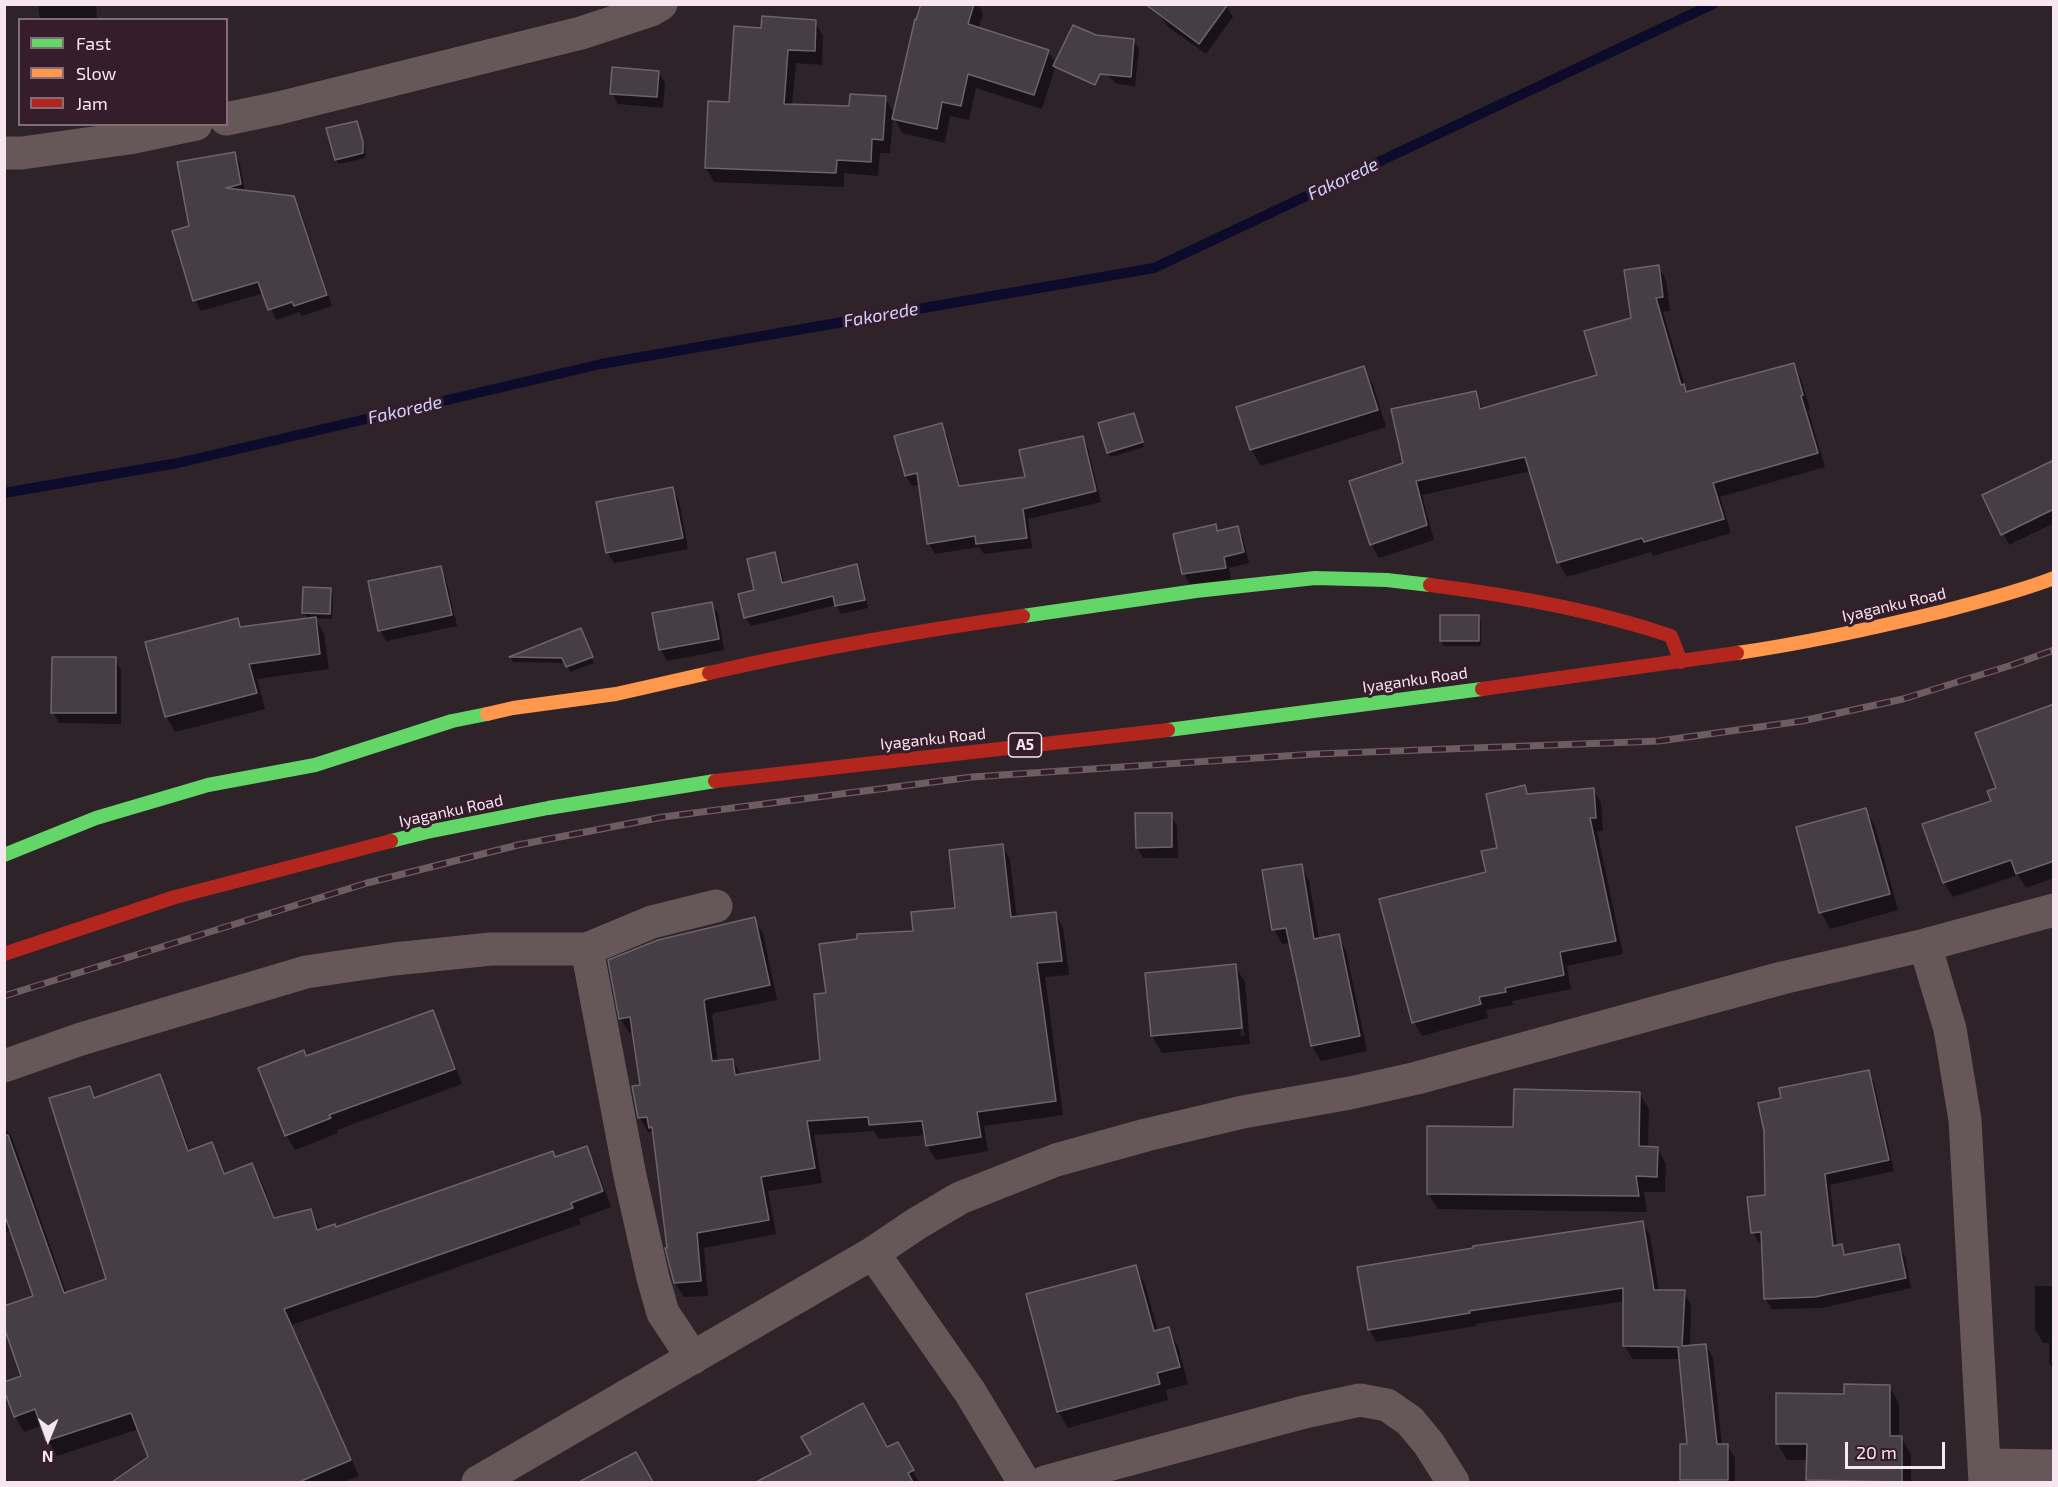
<!DOCTYPE html>
<html>
<head>
<meta charset="utf-8">
<style>
  body { margin:0 }
  #map { position:relative; width:2058px; height:1487px; overflow:hidden; background:#2f232a; font-family:"Exo 2",sans-serif }
  canvas { display:block }
  .frame { position:absolute; inset:0; border:6px solid #f7e6ef; pointer-events:none }
  .legend { position:absolute; left:18px; top:18px; width:210px; height:108px; box-sizing:border-box; background:#351d2b; border:2px solid #836d79; margin:0; padding:8px 10px; list-style:none; font-size:18px; color:#f7e6ef }
  .legend li { display:flex; align-items:center; gap:12px; height:30px }
  .legend b { width:30px; border:2px solid #836d79 }
  .north { position:absolute; left:18px; top:1409px; width:60px; height:60px; -webkit-text-stroke:4px #351d2b; paint-order:stroke; rotate:181deg; font-size:16px; font-weight:700; line-height:24px; text-align:center; color:#f7e6ef }
  .north::after { content:''; display:block; margin:auto; width:21px; height:27px; background:#f7e6ef; clip-path:polygon(50% 0,100% 100%,50% 72%,0 100%) }
  .scale { position:absolute; left:1845px; top:1442px; width:100px; height:27px; box-sizing:border-box; border:3px solid #f7e6ef; border-top:0; padding-left:8px; font-size:18px; line-height:21px; white-space:nowrap; color:#f7e6ef; -webkit-text-stroke:4px #351d2b; paint-order:stroke }
</style>
</head>
<body>
<div id="map">
<canvas width="2058" height="1487"></canvas>
<div class="frame"></div>
<ul class="legend">
<li><b style="height:8px;background:#63d668"></b>Fast</li>
<li><b style="height:8px;background:#ff974d"></b>Slow</li>
<li><b style="height:8px;background:#b3261e"></b>Jam</li>
</ul>
<div class="north">N</div>
<div class="scale">20 m</div>
</div>
<script>
const ctx = document.querySelector('canvas').getContext('2d');
ctx.lineJoin = 'round';
function fillPath(path, color) {
  ctx.fillStyle = color;
  ctx.fill(path, 'evenodd');
}
function trace(path, color, width, dash) {
  ctx.strokeStyle = color;
  ctx.lineWidth = width;
  ctx.lineCap = dash ? 'butt' : 'round';
  ctx.setLineDash(dash || []);
  ctx.stroke(path);
}
function write(font, color, halo, rows, align = 'center') {
  ctx.font = font + ' "Exo 2",sans-serif';
  ctx.lineWidth = 6;
  ctx.setLineDash([]);
  ctx.textBaseline = 'middle';
  ctx.strokeStyle = halo;
  ctx.fillStyle = color;
  for (const [text, x, y, turn = 0] of rows) {
    ctx.save();
    ctx.translate(x, y);
    ctx.rotate((+turn || 0) * Math.PI / 180);
    ctx.textAlign = isNaN(turn) ? turn : align;
    if (halo) ctx.strokeText(text, 0, 0);
    ctx.fillText(text, 0, 0);
    ctx.restore();
  }
}
fillPath(new Path2D(`
  M38 4H96L97 20H40Z
  M923 4H978L983 14 978 29 1048 51 1056 65 1042 109 976 88 969 120 950 116 945 143 902 133 893 116 890 153H880L878 176 844 173V187L714 182 706 168 731 103 762 30 815 22 823 36 822 65 796 63 792 105 850 108 885 98 895 115Z
  M1225 4 1233 17 1206 54 1167 26 1160 15Z
  M1068 34 1133 40 1139 49 1135 86 1117 84 1072 42Z
  M659 72 665 83 663 108 618 104 612 93Z
  M357 122 365 148V158L339 164 336 160Z
  M234 153 240 164 245 192 293 197 300 209 332 306 302 316 299 312 276 320 264 293 201 311 195 300 190 227Z
  M1658 266 1666 280 1670 311 1663 312 1687 393 1793 364 1801 379 1810 409 1808 410 1825 467 1720 497 1731 533 1653 556 1651 552 1567 577 1559 563 1531 471 1422 495 1434 540 1379 558 1371 544 1405 464 1475 393 1483 409 1599 376 1633 319Z
  M1363 368 1373 385 1386 427 1261 466 1251 449Z
  M1134 414 1144 447 1111 457 1108 452Z
  M941 425 947 435 961 487 1027 478 1082 437 1088 448 1101 502 1028 519 1032 548 984 554 979 547 935 554 928 543 920 484 912 486 906 476Z
  M2054 461V523L2009 545 1984 496Z
  M672 489 679 500 688 549 614 563 607 552Z
  M1215 526 1219 532 1237 527 1243 538 1249 563 1229 568 1231 579 1190 585 1184 573Z
  M774 554 779 562 784 584 856 566 861 574 868 608 841 614 836 605 751 626 746 618 740 595 756 591Z
  M440 568 446 579 457 626 386 641 380 630Z
  M305 588 330 589 333 594 332 619 315 618 324 634 329 669 257 679 265 709 175 732 166 716 237 620 241 628 308 620 304 613Z
  M711 603 718 614 724 650 667 661 661 650Z
  M1478 617 1481 622V646H1444L1441 641Z
  M581 630 594 663 570 672 566 663 513 662 511 658Z
  M115 659 121 670V724L59 723 53 712Z
  M2054 708V878L2026 888 2018 875 1953 897 1944 883 1924 825 1993 802 1998 789Z
  M1524 787 1529 795 1593 789 1601 803 1603 831H1597L1623 954 1567 966 1571 989 1512 1001 1513 1005 1486 1010 1488 1018 1422 1036 1414 1022 1499 849Z
  M1865 810 1875 826 1898 910 1830 929 1821 912Z
  M1171 815 1177 826 1178 858H1143L1137 847Z
  M1002 845 1010 860 1017 918 1055 913 1063 928 1069 975 1045 977 1063 1115 984 1126 988 1151 936 1160 927 1146 926 1135 879 1139 874 1131 814 1135 822 1183 768 1191 776 1234 704 1248 708 1296 684 1297 675 1283 653 1132H648L640 1118 634 1088 641 1087 634 1032 629 1033 621 1019 610 961 754 919 763 933 777 1000 714 1013 712 1016 718 1062 733 1060 741 1075 821 1061 827 995 915 932 956 909Z
  M1301 866 1309 881 1319 940 1338 936 1346 951 1367 1051 1321 1061 1312 1046 1291 943 1282 944 1274 929Z
  M1235 966 1245 982 1250 1044 1162 1053 1152 1036ZM1236 981H1239L1244 1035 1241 1036Z
  M432 1012 440 1027 462 1084 337 1130 338 1133 295 1150 286 1135 306 1058Z
  M1868 1072 1874 1082 1894 1171 1830 1185 1837 1247 1841 1246 1847 1256 1898 1246 1905 1257 1911 1288 1821 1308 1772 1309 1765 1298 1763 1243H1759L1753 1232 1767 1196 1782 1099Z
  M159 1076 168 1092 190 1151 211 1144 226 1175 252 1165 261 1180 276 1219 311 1211 321 1230 336 1229 553 1153 556 1158 586 1148 595 1163 611 1207 579 1219 581 1224 292 1325 359 1476 343 1482H115L150 1458 139 1429 57 1456 48 1440 43 1425 24 1432 15 1416 23 1377 35 1297 12 1230 4 1233V1126L12 1138 67 1294 108 1280 90 1088 96 1099Z
  M1639 1093 1649 1109 1648 1148H1657L1666 1164 1665 1192H1644L1647 1212 1438 1209 1428 1193 1515 1129Z
  M1642 1222 1650 1235 1659 1291 1684 1292 1691 1305 1690 1347 1706 1345 1713 1358 1722 1445H1727L1735 1458V1482H1683L1681 1480 1689 1445 1680 1359H1632L1625 1346V1301L1475 1324 1476 1326 1376 1342 1369 1329Z
  M1135 1267 1145 1284 1158 1332 1168 1329 1178 1346 1188 1384 1166 1390 1168 1400 1068 1428 1058 1411Z
  M2035 1286H2054V1370L2049 1363V1343H2043L2035 1329Z
  M1889 1386 1899 1403V1437H1901L1911 1454V1482H1810L1808 1460H1787L1777 1443 1845 1395Z
  M897 1444 919 1482H764L763 1481 887 1449Z
  M636 1454 652 1482H604L599 1473Z`), '#0007');
trace(new Path2D(`
  M4 493 178 463 601 364 1154 268 1713 4`), '#0d0b2c', 10);
const building = new Path2D(`
  M921 4H974L968 24 1049 50 1034 95 968 74 961 106 942 102 937 129 892 119 915 19 916 20Z
  M1145 4H1228L1199 44Z
  M762 16 816 20 815 51 788 50 784 104 849 106 850 94 886 96 883 140 872 139 871 162 837 160 836 173 705 168 708 101 729 102 734 26 761 28Z
  M1073 25 1096 35 1134 39 1131 77 1100 74 1095 85 1053 66Z
  M612 67 659 71 657 97 610 94Z
  M357 121 363 142V153L335 160 326 128Z
  M235 152 241 184 226 188 294 196 327 295 294 306 292 302 268 310 258 282 193 301 172 231 189 226 177 162Z
  M1659 265 1663 297 1656 298 1681 385 1684 384 1686 392 1794 363 1803 395 1801 396 1818 453 1713 483 1724 519 1644 542 1642 538 1557 563 1525 457 1416 481 1427 525 1370 545 1349 481 1403 463 1391 409 1476 391 1480 409 1597 375 1584 331 1631 318 1624 270Z
  M1364 366 1378 410 1250 450 1236 407Z
  M1134 413 1143 442 1107 453 1098 423Z
  M942 423 959 486 1025 477 1019 450 1083 436 1096 491 1023 509 1027 538 976 544 975 536 927 544 917 473 905 476 894 436Z
  M2054 460V509L2001 535 1982 495Z
  M673 487 683 538 606 553 596 502Z
  M1216 524 1217 531 1238 526 1244 552 1224 557 1226 568 1182 574 1173 534Z
  M775 552 782 583 857 564 865 600 835 606 833 596 744 618 738 594 754 590 747 559Z
  M441 566 452 615 378 631 368 581Z
  M303 587 331 588 330 614 302 613Z
  M712 602 719 639 659 650 652 613Z
  M1440 615H1479V641H1440Z
  M316 617 320 654 249 664 257 693 165 717 145 642 238 618 240 627Z
  M581 628 593 657 566 667 562 658 509 657Z
  M52 657H116V713H51Z
  M2054 704V861L2016 874 2011 860 1943 883 1922 824 1991 801 1987 791 1996 788 1975 733Z
  M1525 785 1527 794 1594 788 1596 818H1590L1616 941 1560 952 1564 975 1505 988 1506 992 1479 997 1481 1004 1412 1023 1379 899 1486 872 1481 851 1497 848 1486 794Z
  M1866 808 1890 894 1819 913 1796 827Z
  M1135 813H1172V847L1136 848Z
  M1003 844 1011 917 1056 912 1062 961 1037 963 1056 1101 977 1112 981 1137 926 1146 922 1121 869 1125 868 1117 807 1121 815 1168 761 1177 769 1220 697 1233 701 1281 674 1283 665 1248H667L652 1127 649 1128 647 1117 638 1118 632 1086 640 1085 630 1017 619 1019 608 960 658 940 755 917 770 985 706 999 704 1001 712 1061 733 1059 735 1075 820 1060 814 994 826 993 819 944 857 939V934L913 931 911 912 955 908 949 850Z
  M1302 864 1314 939 1339 934 1360 1036 1311 1046 1286 928 1272 930 1262 870Z
  M1236 964 1242 1028 1151 1036 1145 973Z
  M433 1010 455 1069 329 1115 331 1118 285 1136 258 1068 304 1050 306 1056Z
  M1869 1070 1889 1160 1825 1174 1833 1246 1842 1244 1844 1255 1899 1244 1906 1278 1815 1297 1764 1299 1761 1232 1751 1233 1747 1197 1765 1195 1764 1131 1758 1103 1781 1098 1779 1088Z
  M160 1074 188 1151 212 1142 224 1174 252 1163 274 1218 311 1209 317 1230 335 1224 336 1227 553 1151 555 1157 587 1146 603 1191 571 1203 573 1208 284 1309 351 1460 299 1482H112L148 1457 131 1413 46 1441 35 1409 14 1417 4 1390V1382L21 1376 4 1327V1306L33 1296 4 1213V1135H8L64 1293 106 1279 49 1098 90 1086 94 1098Z
  M1514 1089 1640 1092 1639 1146 1658 1147 1657 1177 1636 1176 1639 1196 1427 1194V1126L1513 1127Z
  M1643 1221 1654 1290H1685L1682 1346 1706 1344 1717 1444H1728V1480H1680V1444H1687L1678 1347H1679L1623 1346V1288L1469 1311 1470 1313 1368 1330 1357 1267 1473 1248V1246Z
  M1136 1265 1154 1331 1169 1327 1180 1367 1157 1373 1160 1384 1057 1412 1026 1294Z
  M1844 1384 1890 1385V1436H1902V1482L1806 1480 1807 1444H1776V1393L1844 1394Z
  M863 1403 887 1447 898 1442 914 1470 908 1473 913 1482H756L811 1454 801 1437Z
  M636 1452 653 1482H579Z`);
fillPath(building, '#463d45');
trace(building, '#6c646c', 1.5);
trace(new Path2D(`
  M226 119 279 108 581 33 651 10 661 4
  M4 153H22L129 138 196 124
  M1925 945 1950 1029 1965 1120 1985 1482
  M587 949 630 1176 653 1278 663 1313 693 1358
  M4 1066 81 1039 306 972 394 959 491 949H587L652 922 716 906
  M873 1253 970 1392 1024 1482
  M1985 1465 2054 1466
  M478 1482 873 1253 916 1224 960 1198 1056 1160 1146 1135 1243 1112 1350 1093 1417 1078 1782 978 1925 945 2054 910
  M1045 1482 1304 1412 1360 1400 1387 1405 1410 1421 1429 1444 1453 1482`), '#665859', 33);
trace(new Path2D(`
  M1023 616 1196 591 1315 578 1387 580 1430 585
  M1168 730 1482 689
  M391 841 427 832 548 808 715 781
  M4 855 96 818 208 785 315 765 452 721 487 714`), '#63d668', 14);
trace(new Path2D(`
  M1737 653C1806 643 1875 628 1944 611 1981 601 2018 592 2054 578
  M487 714 513 708 616 694 709 673`), '#ff974d', 14);
trace(new Path2D(`
  M1430 585C1509 595 1595 610 1671 636L1681 662
  M709 673C813 649 918 631 1023 616
  M1482 689 1737 653
  M715 781 1168 730
  M4 954 175 897 391 841`), '#b3261e', 14);
const rail = new Path2D(`
  M4 996 367 883 518 845 663 817 972 777 1315 754 1659 741 1802 721 1903 699 2012 665 2054 650`);
trace(rail, '#6a5e61', 7);
trace(rail, '#351d2b', 4.5, [14]);
for (const [x, y, w] of [
  [1025,745,33]
]) {
  const box = new Path2D();
  box.roundRect(x - w / 2, y - 12, w, 24, 4.5);
  ctx.fillStyle = '#351d2b';
  ctx.fill(box);
  trace(box, '#f7e6ef', 1.5);
}
write('bold 15px', '#f7e6ef', null, [
  ["A5",1025,745]
]);
write('16px', '#f7e6ef', '#351d2b', [
  ["Iyaganku Road",1894,605,-13],
  ["Iyaganku Road",1415,680,-8],
  ["Iyaganku Road",933,739,-6],
  ["Iyaganku Road",451,811,-12]
]);
write('italic 18px', '#cdd3fe', '#351d2b', [
  ["Fakorede",1343,179,-25],
  ["Fakorede",881,315,-10],
  ["Fakorede",405,410,-13]
]);
</script>
</body>
</html>
